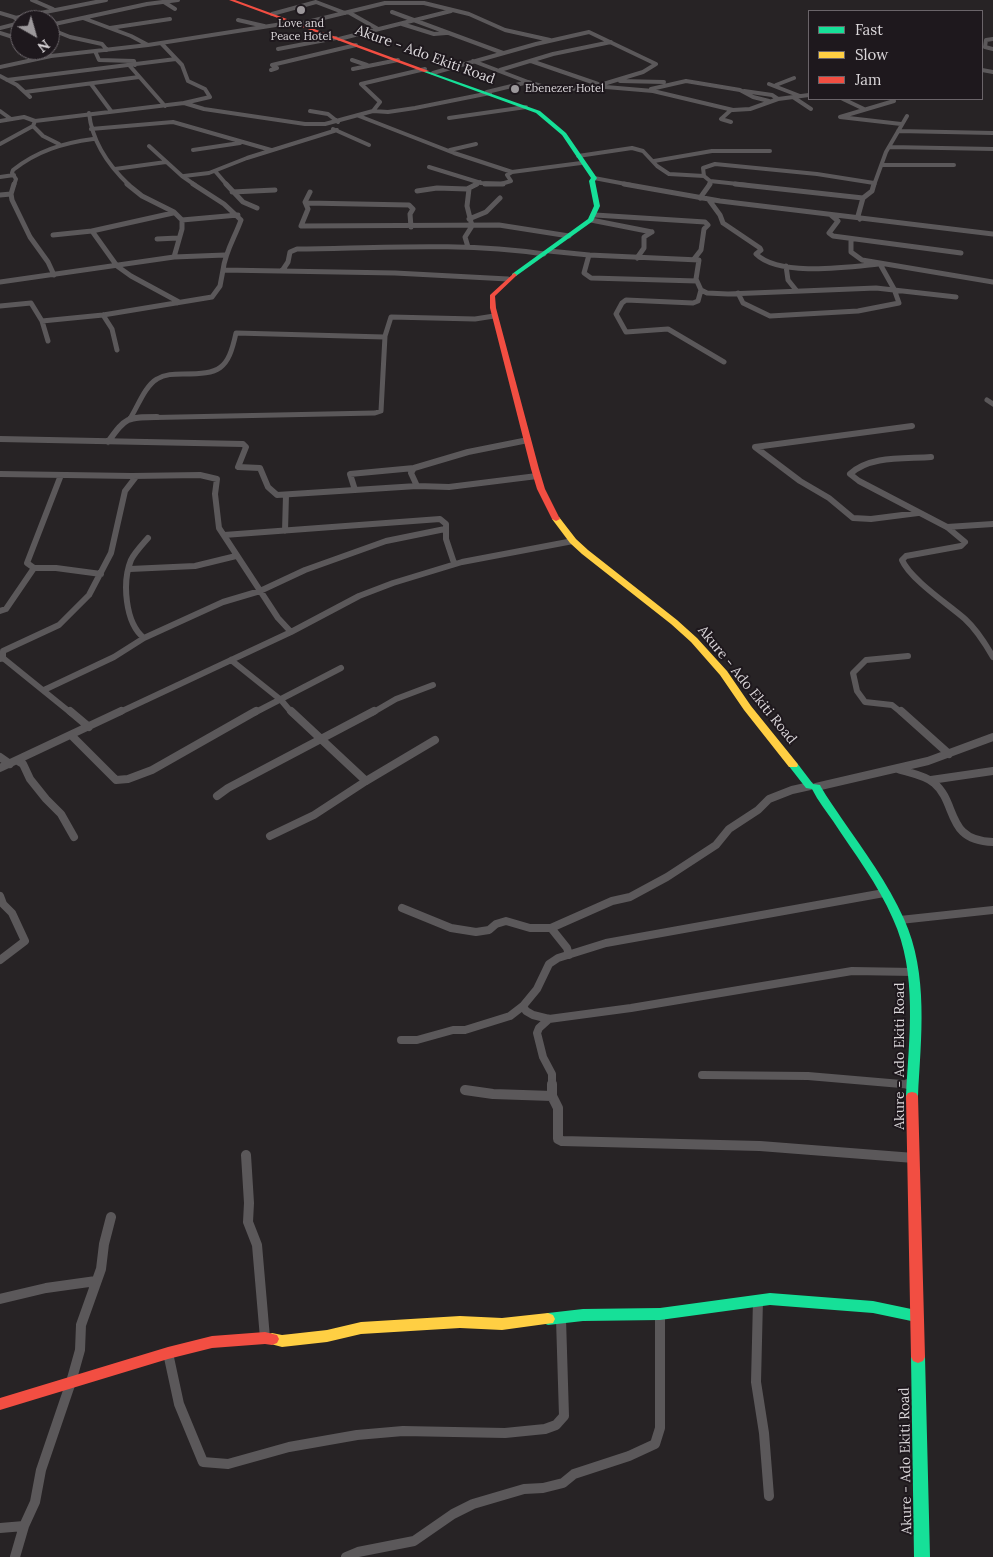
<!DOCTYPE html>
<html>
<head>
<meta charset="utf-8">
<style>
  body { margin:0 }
  #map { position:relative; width:993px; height:1557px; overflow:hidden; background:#272325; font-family:Lora,serif }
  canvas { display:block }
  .legend { position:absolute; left:808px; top:10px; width:175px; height:90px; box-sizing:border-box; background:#1e181d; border:1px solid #6a6469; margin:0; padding:6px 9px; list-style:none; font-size:15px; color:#dbd7da }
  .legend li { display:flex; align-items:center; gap:10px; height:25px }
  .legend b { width:25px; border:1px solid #6a6469 }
  .north { position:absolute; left:10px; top:10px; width:50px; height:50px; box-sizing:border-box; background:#1e181d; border:1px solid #6a6469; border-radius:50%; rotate:142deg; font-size:14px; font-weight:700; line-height:20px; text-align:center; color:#dbd7da }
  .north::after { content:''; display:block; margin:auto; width:18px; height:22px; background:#9c989b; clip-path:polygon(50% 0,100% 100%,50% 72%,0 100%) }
</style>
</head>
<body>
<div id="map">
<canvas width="993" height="1557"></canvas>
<ul class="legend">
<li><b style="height:6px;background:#16e098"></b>Fast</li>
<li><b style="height:6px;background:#ffcf43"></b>Slow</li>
<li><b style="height:6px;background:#f24e42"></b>Jam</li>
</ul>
<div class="north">N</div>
</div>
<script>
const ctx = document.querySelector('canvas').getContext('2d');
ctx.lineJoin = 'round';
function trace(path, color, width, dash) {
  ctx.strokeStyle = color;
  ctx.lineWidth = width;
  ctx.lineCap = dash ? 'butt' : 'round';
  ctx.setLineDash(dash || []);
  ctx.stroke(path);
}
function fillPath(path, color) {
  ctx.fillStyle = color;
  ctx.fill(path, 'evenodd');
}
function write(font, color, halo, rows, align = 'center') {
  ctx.font = font + ' Lora,serif';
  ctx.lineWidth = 4;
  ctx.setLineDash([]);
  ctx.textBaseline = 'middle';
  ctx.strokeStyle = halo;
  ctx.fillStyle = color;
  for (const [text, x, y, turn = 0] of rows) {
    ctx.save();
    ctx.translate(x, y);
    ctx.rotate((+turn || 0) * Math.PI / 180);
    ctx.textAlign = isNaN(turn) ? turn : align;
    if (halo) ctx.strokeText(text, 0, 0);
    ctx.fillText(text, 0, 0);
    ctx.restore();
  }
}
trace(new Path2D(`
  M32 0 53 9
  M164 2 175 9
  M348 12 378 29
  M392 12 503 53
  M0 13 20 19
  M272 14 316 2 345 13
  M15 18 106 0
  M83 18 131 36 148 45
  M238 20 264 26
  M299 24 385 3H424L469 14 505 30 550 40
  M402 24 434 34 446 33
  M50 25 147 4 178 0
  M0 28 20 23
  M110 28 170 19
  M50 29 70 37 102 44 107 50
  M0 33 16 38
  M339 39 451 11
  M993 39 986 40 985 47 993 49
  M161 43 182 65 188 81 205 89 210 97 184 103
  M278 49 336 38
  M95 51 99 60 134 61 135 65
  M352 60 367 65
  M473 61 528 82
  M531 61 598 84
  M129 65 165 106
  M0 67 51 56 148 45 295 22
  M353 69 398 60
  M271 70 277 68 272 65 356 45
  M500 70 553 54 611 42
  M982 70 993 72
  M433 73 536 44 589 32 656 64
  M0 76 17 85 30 97
  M7 80 176 59
  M620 81 664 82
  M91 84 111 111
  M769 84 800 96
  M600 85 643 72 656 64
  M776 85 794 78
  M651 89 686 81 740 90 753 97 769 101
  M744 91 772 95 778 99
  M25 92 139 77
  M487 92 528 82 558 91 594 86 653 91 733 110 750 109 778 99 809 95
  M793 97 811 109
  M843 99 864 109
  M894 101 840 117 901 124
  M731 110 721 119 731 122
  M0 111 11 119
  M310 111 328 114 338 122
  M373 111 380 102 361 84 425 69
  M89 113C92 142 108 165 129 185
  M359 116 454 153 512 172 581 163
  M449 118 526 107
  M0 121 24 117 35 121 184 103 204 109 305 124H325L373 111 388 112 415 108 490 93
  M33 126 43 136 59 144
  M91 129 173 122 271 150
  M333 129 369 145
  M898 131 993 133
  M0 144 33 126 35 121
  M149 146 182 176 195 185
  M890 147 993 149
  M193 150 240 143
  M450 150 476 144
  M578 156 632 148 643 151 657 166 669 174 704 176
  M654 161 712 151H770
  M882 165H954
  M429 167 481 183 501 184 511 181 507 175 512 172
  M115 169 166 162
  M215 171 227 185
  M184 176 209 173 247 158 337 130
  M0 177 14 175
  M594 178 631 185
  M710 181 747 185
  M14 185 16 179 12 173 13 170C37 151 63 143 93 139
  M475 185 480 182
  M709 185 710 181 704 176 703 168 715 164 817 174 874 183
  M874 185 886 152 907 116`), '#5b585a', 4);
trace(new Path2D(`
  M14 184 11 194 12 200 30 237 48 262 54 275
  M127 184 142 196 174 212 182 220V229L174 257
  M193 184 224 204 241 220C235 237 225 252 223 270L395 273 508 279
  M226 184 243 202 257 208
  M485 184H503
  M624 184 720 201 993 234
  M735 184 863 198
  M417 191 437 188 467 189 477 184
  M232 192 275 190
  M310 192 305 202 308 209 301 226 499 225 569 236
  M0 195 11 194
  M700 198 710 184
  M709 200 720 215 723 223 760 248 761 250 756 254C779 277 848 267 878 264
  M307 203 409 205 413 209 410 214 411 227
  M173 213 92 231 117 266 131 276 179 302 177 303
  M595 215 705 222 708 225 704 229 701 250 694 259
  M831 215 838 221 829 233 833 236 961 253
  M469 219 486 212 500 198
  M860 219 858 216 863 198 872 191 874 184
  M182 220 238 215
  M591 220 652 232
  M53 235 92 231
  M157 239 178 238
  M851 239V252L862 260 993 282
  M468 247 465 237 472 226 467 206 469 189
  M549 251 589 255 699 260 696 279 701 290 698 301 693 303 626 300 622 303 616 314 626 332 668 329 724 362
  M589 255 584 273 591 278 697 281
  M637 258 644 248V237L652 232
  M786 266 788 280 796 290
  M282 271 288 262 290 252 297 249C379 248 463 242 544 254
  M0 282 174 257 225 255
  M701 290 707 293 728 294 876 288 956 297
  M738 293 743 303 770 316 858 311 899 303 894 289 880 264
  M0 306 31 303 42 321 48 341
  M103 315 112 329 117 350
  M42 321 103 315 212 297 220 286 223 270
  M987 400 993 404
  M131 417C138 406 145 386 157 379 165 374 174 374 183 374 220 374 228 370 236 333L384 337
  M130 418 375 413 381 411 385 336 391 317 475 319 494 316`), '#5b585a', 5);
trace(new Path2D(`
  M912 426 755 447 800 481 829 498 853 518 871 519 918 513
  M0 439 243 444 246 447 238 467 260 468 268 487 277 495 417 486 449 487 537 476
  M108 442C126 417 127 417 157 417
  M931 457C906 459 870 455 850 474L859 481 947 527 965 542 961 546 906 556 902 560C910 579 949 605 965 619 977 630 985 643 993 657
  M0 474 132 476 135 478 125 491 111 553 89 595 59 625 3 651V658
  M61 475 27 563 34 568H56L101 574
  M132 476 200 475 217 479 215 494 219 528 278 618 291 632
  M417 486 411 473 414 468 468 452 528 440
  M355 490 350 474 414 468
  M947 527 993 524
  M285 531 286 495
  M224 535 440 519 446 524V539L454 563
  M130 569 195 566 236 556
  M0 611 6 609 34 568
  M144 638C125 623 122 582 131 560 135 552 142 545 148 538
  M0 659 3 658 71 713
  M231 660 281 700 292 713
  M44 690 114 657 144 638 223 602 260 591 305 570 386 541 445 529
  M118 713 291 632 359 596 393 583 462 562 573 541
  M254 713 341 668
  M372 713 396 699 433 685
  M902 713 892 705 865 702 857 691 853 673 866 660 908 656`), '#5b585a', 6);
trace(new Path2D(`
  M70 711 89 727
  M291 711 366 781
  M901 711 949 754
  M72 736 116 780 128 779 152 770 256 711
  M0 757 10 764
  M18 761 23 764 30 779 46 799 61 814 74 837
  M0 768 121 711
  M898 769C909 773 925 775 934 783 958 803 945 841 993 842
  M931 780 993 771
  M816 787 928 761 993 737
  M217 796 228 788 374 711
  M270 836 314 815 366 781 435 740
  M884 893 606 943 558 958 549 964 537 989 523 1006 526 1011 533 1015 549 1019 631 1008 852 971 914 972
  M0 896 3 904 12 913 25 941 0 960
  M402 908 451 928 476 932 489 930 496 924 506 921 530 928H551L567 948 569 955
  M900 920 993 910
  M551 928 612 901 630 897 667 877 716 845 729 829 758 810 769 799 792 790 810 786
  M549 1019 539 1028 537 1033 543 1057 552 1074V1086
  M401 1040H417L453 1030H465L510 1016 523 1006
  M702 1075 808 1076 913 1085`), '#5b585a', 8);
trace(new Path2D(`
  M552 1084V1096L558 1108V1139L562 1141 760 1146 914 1158
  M908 1084 913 1085
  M465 1090 493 1094 552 1096
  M246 1155 249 1203 248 1222 257 1245 265 1338
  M0 1299 46 1288 96 1281
  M758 1300 756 1382 764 1433 769 1496
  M168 1353 179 1404 203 1462 228 1464 289 1447 357 1435 403 1431 505 1433 545 1429 556 1425 564 1416 561 1319
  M0 1528 24 1526
  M15 1557 24 1526 35 1502 41 1470 71 1382 80 1350 81 1325 101 1269 104 1244 111 1217
  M346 1557 358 1552 414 1541 453 1514 473 1504 524 1489 543 1488 563 1483 574 1474 629 1456 655 1444 660 1428V1314`), '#5b585a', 10);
fillPath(new Path2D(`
  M424 70 540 111 566 133 597 178 595 181 600 206 593 221 516 276H512V274L588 219 594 206 589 181 591 178 562 135 536 113 424 72Z
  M793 762 797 763 813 784 820 785 821 787C827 798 835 808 842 819 864 851 888 883 904 919 929 974 921 1038 918 1096L916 1099 912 1100 908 1099 906 1096C909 1038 918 973 893 919 878 884 854 853 833 821 826 811 818 801 812 789L806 788 788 765Z
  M770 1293 873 1301 916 1310 921 1312 923 1316 921 1320 916 1322 873 1313 770 1305 660 1320 583 1321 548 1325 543 1323 541 1319 543 1315 548 1313 583 1309 660 1308Z
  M918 1351 923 1353 925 1357 930 1557H914L911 1357 913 1353Z`), '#16e098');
fillPath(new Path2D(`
  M553 517H559L576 539 588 550 677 620 697 638 727 671 751 706 797 763 798 765 797 767H789L744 710 720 675 691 642 671 624 582 554 570 543 552 519Z
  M548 1313 553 1315 555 1319 553 1323 502 1330 460 1328 361 1334 327 1342 282 1347 267 1343 265 1339 267 1335 272 1333 282 1335 327 1330 361 1322 460 1316 502 1318Z`), '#ffcf43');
fillPath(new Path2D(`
  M229 0H235L429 71 424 72Z
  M514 273 517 275 516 276 495 296 496 308 539 469 545 489 560 519 556 521 552 519 537 489 531 469 490 308V295Z
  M912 1092 916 1093 918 1096 925 1357 923 1361 918 1363 913 1361 911 1357 906 1096 908 1093Z
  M265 1332 277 1335 279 1339 277 1343 272 1345 265 1344 212 1348 168 1359 0 1410V1398L168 1347 212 1336Z`), '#f24e42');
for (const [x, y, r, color] of [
  [301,10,5,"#9c989b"],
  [515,89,5,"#9c989b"]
]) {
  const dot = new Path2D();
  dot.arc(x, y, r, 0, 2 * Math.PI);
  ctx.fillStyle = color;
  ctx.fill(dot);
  trace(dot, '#1e181d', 2);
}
write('11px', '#dbd7da', '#1e181d', [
  ["Love and",301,24],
  ["Peace Hotel",301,37],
  ["Ebenezer Hotel",525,89,"left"]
]);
write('14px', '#dbd7da', '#1e181d', [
  ["Akure - Ado Ekiti Road",425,55,20],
  ["Akure - Ado Ekiti Road",747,685,51],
  ["Akure - Ado Ekiti Road",900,1056,-90],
  ["Akure - Ado Ekiti Road",906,1461,-91]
]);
</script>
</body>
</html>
